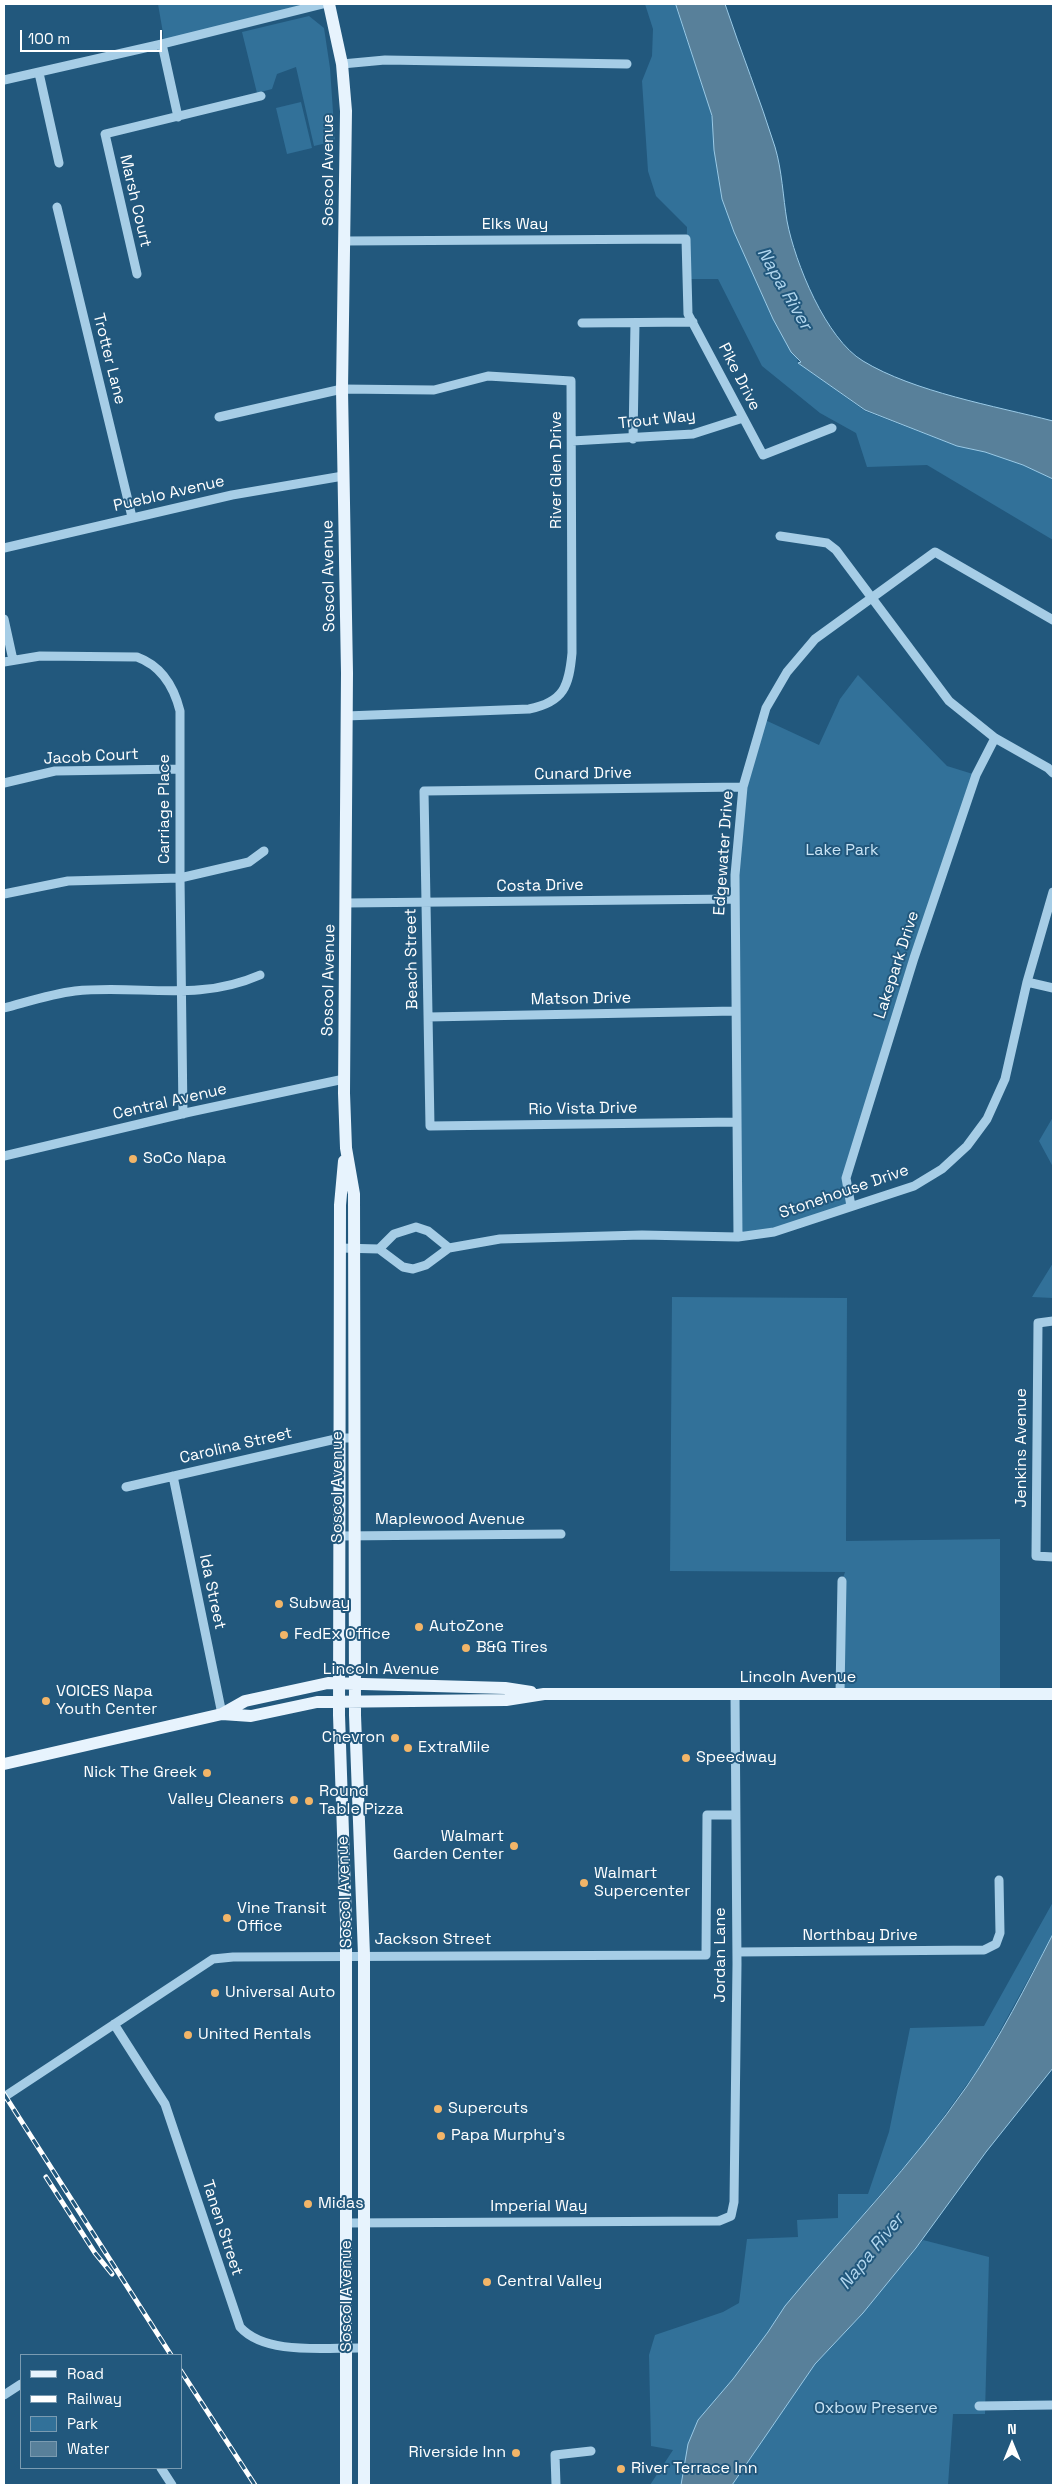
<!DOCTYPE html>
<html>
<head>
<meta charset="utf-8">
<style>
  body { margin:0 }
  #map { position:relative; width:1057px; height:2489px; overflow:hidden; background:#22587d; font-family:"Space Grotesk",sans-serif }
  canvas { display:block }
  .frame { position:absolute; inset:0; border:5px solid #fff; pointer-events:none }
  .legend { position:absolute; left:20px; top:2354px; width:162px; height:115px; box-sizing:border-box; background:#22587d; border:1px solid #7a9bb1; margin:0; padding:6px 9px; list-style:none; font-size:15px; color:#fff }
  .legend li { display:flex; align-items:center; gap:10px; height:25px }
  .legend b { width:25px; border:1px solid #7a9bb1 }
  .north { position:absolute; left:987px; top:2419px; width:50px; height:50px; -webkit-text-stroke:4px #22587d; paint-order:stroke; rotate:0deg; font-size:14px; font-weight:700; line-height:20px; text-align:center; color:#fff }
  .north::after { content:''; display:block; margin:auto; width:18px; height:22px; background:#fff; clip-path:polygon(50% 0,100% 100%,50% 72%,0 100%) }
  .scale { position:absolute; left:20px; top:30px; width:142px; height:22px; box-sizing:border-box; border:2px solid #fff; border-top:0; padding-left:6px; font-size:15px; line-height:18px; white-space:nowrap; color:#fff; -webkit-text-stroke:4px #22587d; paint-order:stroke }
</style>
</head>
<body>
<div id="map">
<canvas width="1057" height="2489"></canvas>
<div class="frame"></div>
<ul class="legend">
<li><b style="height:6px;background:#e7f3fd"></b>Road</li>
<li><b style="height:6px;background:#fff"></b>Railway</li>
<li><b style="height:14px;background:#327199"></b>Park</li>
<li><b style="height:14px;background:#58809a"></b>Water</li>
</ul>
<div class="north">N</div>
<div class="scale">100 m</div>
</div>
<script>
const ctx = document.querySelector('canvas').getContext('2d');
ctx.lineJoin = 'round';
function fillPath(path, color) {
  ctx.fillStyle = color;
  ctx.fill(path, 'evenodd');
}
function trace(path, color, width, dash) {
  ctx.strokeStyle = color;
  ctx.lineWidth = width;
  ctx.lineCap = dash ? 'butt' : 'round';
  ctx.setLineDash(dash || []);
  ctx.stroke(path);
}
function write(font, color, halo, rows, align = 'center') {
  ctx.font = font + ' "Space Grotesk",sans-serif';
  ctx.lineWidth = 4;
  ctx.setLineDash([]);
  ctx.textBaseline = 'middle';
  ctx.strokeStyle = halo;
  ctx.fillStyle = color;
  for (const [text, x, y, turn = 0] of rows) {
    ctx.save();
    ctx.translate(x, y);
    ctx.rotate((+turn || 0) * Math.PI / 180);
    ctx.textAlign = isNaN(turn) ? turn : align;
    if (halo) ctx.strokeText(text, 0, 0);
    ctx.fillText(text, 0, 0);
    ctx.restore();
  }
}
fillPath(new Path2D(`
  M158 4H313L162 44 163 33Z
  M645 4H676L712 116 714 150 722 199 734 232 773 319 793 335 798 363 865 411 957 446 985 452 1023 465 1053 479V540L927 465 867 467 856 433 820 413 762 366 718 279H686L687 227 656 196 648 171 642 81 652 56 653 29Z
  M309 16 324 28 330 68 335 141 314 146 296 67 277 74 272 89 257 93 242 32Z
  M301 102 312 148 287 154 276 108Z
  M858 675 947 766 976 775 846 1178 851 1206 774 1232 738 1237 735 875 743 787 763 719 819 745 840 699Z
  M1053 1117V1167L1039 1141Z
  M1053 1263V1298L1032 1297Z
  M672 1297 847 1298 846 1541 1000 1539V1695L840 1693 842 1581 845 1572 670 1571Z
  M1053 1902V1934L983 2062 926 2141 785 2306 768 2332 733 2379 698 2420 681 2485H650L673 2450 651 2446 649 2355 655 2335 723 2312 739 2303 747 2239 798 2237 797 2220 838 2218V2194H868L889 2132 910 2028 984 2026Z
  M923 2240 989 2257 985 2414H953L948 2485H732L815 2364 863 2313Z`), '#327199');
const water = new Path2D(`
  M676 4H725C741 52 760 99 775 147 782 170 783 197 787 221 795 263 826 339 863 361 914 392 995 406 1053 421V479L1023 465 985 452 957 446 865 410 798 363 801 362 791 352 773 319 734 232 722 199 714 150 712 116Z
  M1053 1934V2068L986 2152 916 2248 863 2313 815 2364 732 2485H681L688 2444 698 2420 733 2379 768 2332 785 2306C845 2233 913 2164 967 2086 1000 2038 1026 1986 1053 1934Z`);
fillPath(water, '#58809a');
trace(water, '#9acae7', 1);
trace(new Path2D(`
  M162 44 178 117
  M342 64 385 60 627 64
  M39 73 59 163
  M4 80 162 44 323 4
  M57 207 132 517
  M345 241 686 239 688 314 763 455 832 428
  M137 274 105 134 261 96
  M582 323 693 322
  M219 417 342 389 434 390 488 376 571 381 572 653C569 686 564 702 529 709L346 716
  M633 439 635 323
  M572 441 693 434 743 418
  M780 536 827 543 836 550 949 701 995 738 1048 768 1053 773
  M4 548 232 495 343 476
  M4 619 13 660
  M4 662 40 656 137 657C162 666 174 687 180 711V878L183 1114
  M4 783 55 771 180 769
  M4 894 68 881 180 878 249 862 264 851
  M346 903 735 899
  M1027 982 1053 988
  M4 1008C27 1002 51 994 75 991 139 984 196 1003 260 975
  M428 1017 735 1011
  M737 1122 430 1126 424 791 743 787
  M4 1156 190 1112 344 1079
  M851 1206 846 1178 914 958 976 775 995 738
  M738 1237 735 875 743 787 766 708 787 672 815 639 935 552 1053 620
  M340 1248 379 1249 403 1267 413 1269 426 1265 449 1248 500 1239 642 1235 738 1237 774 1232 914 1186 942 1169 967 1146 987 1119 1005 1079 1027 982 1053 892
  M379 1249 394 1234 416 1227 428 1231 449 1248
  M1053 1321 1038 1323 1036 1556 1053 1557
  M173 1476 222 1714
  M126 1487 340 1438H354
  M340 1536 561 1534
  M840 1693 842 1581
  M737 1952 984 1950 996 1944 1000 1933 999 1880
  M114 2024 165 2104 240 2327C266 2356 327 2347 364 2348
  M4 2097 213 1959 233 1957 706 1955 707 1815H735
  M346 2223 719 2221 731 2216 734 2202 737 1964 735 1694
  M4 2395 21 2384
  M979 2406 1053 2405
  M161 2468 172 2485
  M556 2485 555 2455 591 2451`), '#a6cde6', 9);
trace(new Path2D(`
  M329 4 342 64 346 111 342 389 347 673 344 1093 346 1148 354 1194 355 1715 364 1955V2485
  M344 1161 340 1205 339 1715 346 1922V2485
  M222 1714 251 1716 317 1702 506 1700 544 1694H1053
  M4 1764 222 1714 245 1701 328 1683 505 1688 531 1692`), '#e7f3fd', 12);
const rail = new Path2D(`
  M4 2094 171 2355
  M46 2177 95 2253 112 2274
  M181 2371 255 2485`);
trace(rail, '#fff', 5);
trace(rail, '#22587d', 3, [9]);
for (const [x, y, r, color] of [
  [133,1159,5,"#f2b568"],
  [279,1604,5,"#f2b568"],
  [419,1627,5,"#f2b568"],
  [284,1635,5,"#f2b568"],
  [466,1648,5,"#f2b568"],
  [46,1701,5,"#f2b568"],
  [395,1738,5,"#f2b568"],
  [408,1748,5,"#f2b568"],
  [686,1758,5,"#f2b568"],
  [207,1773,5,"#f2b568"],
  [294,1800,5,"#f2b568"],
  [309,1801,5,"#f2b568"],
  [514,1846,5,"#f2b568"],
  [584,1883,5,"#f2b568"],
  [227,1918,5,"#f2b568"],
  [215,1993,5,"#f2b568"],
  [188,2035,5,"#f2b568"],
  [438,2109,5,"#f2b568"],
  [441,2136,5,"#f2b568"],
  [308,2204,5,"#f2b568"],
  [487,2282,5,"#f2b568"],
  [516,2453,5,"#f2b568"],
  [621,2469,5,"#f2b568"]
]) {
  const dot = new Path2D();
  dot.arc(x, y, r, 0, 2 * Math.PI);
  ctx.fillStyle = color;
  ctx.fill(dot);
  trace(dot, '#22587d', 2);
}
write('16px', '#fff', '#22587d', [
  ["Soscol Avenue",329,170,-90],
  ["Marsh Court",135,201,77],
  ["Elks Way",515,225],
  ["Trotter Lane",109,359,76],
  ["Pike Drive",739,377,63],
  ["Trout Way",657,420,-6],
  ["River Glen Drive",557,470,-90],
  ["Pueblo Avenue",169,494,-13],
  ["Soscol Avenue",329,576,-91],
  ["Jacob Court",91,757,-3],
  ["Cunard Drive",583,774,-1],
  ["Carriage Place",165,809,-90],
  ["Edgewater Drive",724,853,-86],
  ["Costa Drive",540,886,-1],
  ["Beach Street",412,959,-91],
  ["Lakepark Drive",897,965,-72],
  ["Soscol Avenue",329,980,-89],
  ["Matson Drive",581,999,-1],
  ["Central Avenue",170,1102,-13],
  ["Rio Vista Drive",583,1109,-1],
  ["Stonehouse Drive",844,1192,-19],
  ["Carolina Street",236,1446,-13],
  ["Jenkins Avenue",1022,1448,-90],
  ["Soscol Avenue",338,1487,-90],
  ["Maplewood Avenue",450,1520],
  ["Ida Street",212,1592,78],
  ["Lincoln Avenue",381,1670],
  ["Lincoln Avenue",798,1678],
  ["Soscol Avenue",345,1892,-92],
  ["Northbay Drive",860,1936],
  ["Jackson Street",433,1940],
  ["Jordan Lane",721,1955,-90],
  ["Imperial Way",539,2207],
  ["Tanen Street",222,2228,72],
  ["Soscol Avenue",347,2296,-90]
]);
write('16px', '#c9e4f5', '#22587d', [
  ["Lake Park",842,851],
  ["Oxbow Preserve",876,2409]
]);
write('16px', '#fff', '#22587d', [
  ["SoCo Napa",143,1159],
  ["Subway",289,1604],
  ["AutoZone",429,1627],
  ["FedEx Office",294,1635],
  ["B&G Tires",476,1648],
  ["VOICES Napa",56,1692],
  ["Youth Center",56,1710],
  ["Chevron",385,1738,"right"],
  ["ExtraMile",418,1748],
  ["Speedway",696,1758],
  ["Nick The Greek",197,1773,"right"],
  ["Round",319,1792],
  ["Table Pizza",319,1810],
  ["Valley Cleaners",284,1800,"right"],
  ["Walmart",504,1837,"right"],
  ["Garden Center",504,1855,"right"],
  ["Walmart",594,1874],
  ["Supercenter",594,1892],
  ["Vine Transit",237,1909],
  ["Office",237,1927],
  ["Universal Auto",225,1993],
  ["United Rentals",198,2035],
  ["Supercuts",448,2109],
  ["Papa Murphy's",451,2136],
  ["Midas",318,2204],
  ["Central Valley",497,2282],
  ["Riverside Inn",506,2453,"right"],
  ["River Terrace Inn",631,2469]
], 'left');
write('italic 18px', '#b1d6ee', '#22587d', [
  ["Napa River",784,289,60],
  ["Napa River",872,2252,-51]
]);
</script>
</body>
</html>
